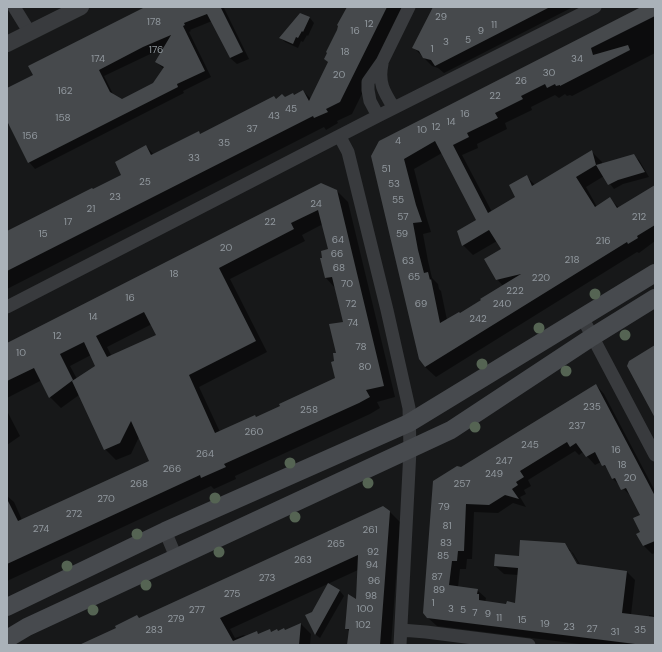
<!DOCTYPE html>
<html>
<head>
<meta charset="utf-8">
<style>
  body { margin:0 }
  #map { position:relative; width:662px; height:652px; overflow:hidden; background:#171819; font-family:"DM Sans",sans-serif }
  canvas { display:block }
  .frame { position:absolute; inset:0; border:8px solid #aab2b9; pointer-events:none }
</style>
</head>
<body>
<div id="map">
<canvas width="662" height="652"></canvas>
<div class="frame"></div>
</div>
<script>
const ctx = document.querySelector('canvas').getContext('2d');
ctx.lineJoin = 'round';
function fillPath(path, color) {
  ctx.fillStyle = color;
  ctx.fill(path, 'evenodd');
}
function trace(path, color, width, dash) {
  ctx.strokeStyle = color;
  ctx.lineWidth = width;
  ctx.lineCap = dash ? 'butt' : 'round';
  ctx.setLineDash(dash || []);
  ctx.stroke(path);
}
function write(font, color, halo, rows, align = 'center') {
  ctx.font = font + ' "DM Sans",sans-serif';
  ctx.lineWidth = 3.5;
  ctx.setLineDash([]);
  ctx.textBaseline = 'middle';
  ctx.strokeStyle = halo;
  ctx.fillStyle = color;
  for (const [text, x, y, turn = 0] of rows) {
    ctx.save();
    ctx.translate(x, y);
    ctx.rotate((+turn || 0) * Math.PI / 180);
    ctx.textAlign = isNaN(turn) ? turn : align;
    if (halo) ctx.strokeText(text, 0, 0);
    ctx.fillText(text, 0, 0);
    ctx.restore();
  }
}
fillPath(new Path2D(`
  M146 7H227L224 8 249 59 237 64 230 58 212 21 190 30 191 31 189 32 211 77 183 91 184 93 35 169 29 162 10 124 7 125V88L8 89 34 75ZM165 47 156 62 164 69 154 84 122 100 114 96 104 76Z
  M347 7H405L352 114 337 121 338 123 326 130 324 127 7 289V232L123 176 146 146 154 155 198 132 201 135 276 100 294 96 303 91 311 99 329 63 325 59Z
  M434 7H573L444 73 438 68 432 66 413 47Z
  M643 7H655V53L572 96 570 95 567 96 565 94 559 98 555 95 531 107 532 110 505 123 507 129 477 144 478 148 462 155 492 212 516 197 527 177 536 186 592 152 602 162V164L634 156 639 160 649 177 623 184 614 189 604 176 586 187 597 207 610 199 619 208 655 186V241L639 253 637 252 436 377 425 367 372 157ZM442 153 478 221 463 245 473 255 497 241 502 249 497 279 503 286 460 314 447 320 441 291 439 289 438 284 432 278 428 261 423 234 431 232 426 216 414 169Z
  M301 14 310 18 314 23 308 36 307 35 303 42 301 41 298 48 285 42 281 38Z
  M337 191 348 202 395 397 377 402 380 408 370 414 235 476 236 479 214 489 211 486 7 581V496L14 502 22 520 150 462 139 437 131 454 116 460 105 449 79 395 61 408 50 397 42 380 7 398V344ZM323 224 329 250 321 259 326 278 335 288 344 323 336 362V379L257 418 255 416 220 432 199 387 267 352 230 279 305 241 302 235ZM152 324 157 335 112 357 107 347ZM91 355 97 366 77 379 70 366Z
  M596 385 604 394 655 491V553L652 554 644 546 638 534 642 532 641 515 632 497 613 479 610 472 601 462 595 465 583 452 579 455 575 451 528 480 531 486 524 490 526 494 520 497 526 507 513 503 498 513 474 512 472 559H467L466 569H460L458 587 477 590 486 598 485 602 507 605 516 604 518 575 504 574 495 566 520 557 564 544 573 553 581 566 627 572 635 580 631 615 649 617V615L655 616V645H587L437 626 428 618 461 469ZM568 551H571L581 568 579 569Z
  M7 411 20 436 7 445Z
  M389 511 400 522 391 645H349V631L346 628 357 600 358 570 230 629 235 638 244 635 246 637 257 633 259 635 269 630 272 633 285 631 301 624 311 634 310 645H82L139 619Z
  M328 585 340 591 344 596 320 638 315 634Z`), '#0007');
fillPath(new Path2D(`
  M145 7H223L221 8 243 52 230 58 207 14 184 23 185 25 183 26 205 71 177 84 178 87 28 163 7 121V88L33 75 28 66ZM171 35 155 62 164 67 153 83 122 99 110 92 99 70 143 47Z
  M347 7H387L340 102 326 109 328 112 314 118 313 116 7 271V231L92 188 93 189 121 175 115 162 146 145 151 155 199 131 200 134 274 96 276 99 282 94 285 97 293 93 294 95 303 90 309 101 328 62 324 59 327 53 326 52 337 30 338 26 337 25Z
  M433 7H550L435 66 431 60 423 58 419 51 412 48Z
  M641 7H655V16L591 48 593 55 628 45 630 50 560 86V85L556 86 555 84 547 88 545 84 521 96 523 99 495 113 498 118 467 133 469 137 453 145 488 213 515 197 509 185 527 175 532 186 592 150 596 165 576 177 595 207 610 197 617 208 655 185V225L637 236 638 238 628 244 627 242 425 367 419 359 371 156 379 141ZM435 141 476 220 457 231 462 246 489 230 501 249 484 259 496 280 521 274 480 299 481 300 460 313 459 312 440 323 431 279 430 280 428 272 424 273 418 250 413 223 422 222 416 205 404 159Z
  M300 13 310 17 303 32 302 31 298 38 296 37 293 44 279 38Z
  M634 154 645 172 618 180 608 185 596 165Z
  M321 183 337 190 384 386 366 390 370 397 359 403 224 464 226 467 201 478 200 475 7 564V499L18 521 149 461 131 421 120 443 104 450 72 381 95 366 84 342 60 354 73 380 49 398 34 368 7 381V343ZM318 210 328 249 321 251 322 258H320L325 278 332 277 343 322 329 324 336 353H333L334 361 331 362 335 378 279 404 280 406 256 417 255 415 215 433 189 375 256 341 219 268 294 229 291 223ZM144 312 156 335 107 357 96 336Z
  M655 345V418L627 366 629 361Z
  M596 384 655 496V541L643 546 636 534 640 532 633 518 640 515 626 488 621 490 615 478 612 479 605 465 602 466 595 452 586 457 576 443 570 447 567 442 520 471 524 477 516 482 518 485 512 489 519 499 505 495 489 505 466 504 464 551H458L457 561H452L449 585 478 589 477 594H479V600L506 604 507 601 515 603 518 568 494 566 495 554 519 556 520 540 565 543 577 564 627 571 622 613 655 617V645H643L427 618 423 613 433 481 457 466 461 467Z
  M383 506 390 511 380 645H347L349 629H345L348 594 356 599 358 555 220 618 233 641 257 631 258 634 270 629 271 632 277 629 278 631 284 628 285 630 301 623 299 645H79L116 628 115 626 137 615 139 618Z
  M328 583 340 590 315 635 305 615 312 612Z`), '#46494c');
trace(new Path2D(`
  M14 7 30 33
  M382 64C378 83 384 92 394 108
  M378 116 370 101 368 90V82L382 62 409 7
  M340 137 348 152 387 310 409 408 410 450 400 645
  M7 307 378 116 595 7
  M582 317 655 455
  M165 531 176 557
  M401 630 426 632 529 645`), '#393b3e', 13);
trace(new Path2D(`
  M7 44 81 7`), '#393b3e', 16);
trace(new Path2D(`
  M7 607 165 531 409 423 655 273
  M7 639 27 627 451 430 592 337 655 298`), '#474a4e', 18);
ctx.fillStyle = '#556453';
for (const [x, y] of [
  [595,294],
  [539,328],
  [625,335],
  [482,364],
  [566,371],
  [475,427],
  [290,463],
  [368,483],
  [215,498],
  [295,517],
  [137,534],
  [219,552],
  [67,566],
  [146,585],
  [93,610]
]) {
  ctx.beginPath();
  ctx.arc(x, y, 5.5, 0, 2 * Math.PI);
  ctx.fill();
}
write('10px', '#91989e', null, [
  ["29",441,17],
  ["178",154,22],
  ["12",369,24],
  ["11",494,25],
  ["16",355,31],
  ["9",481,31],
  ["5",468,40],
  ["3",446,42],
  ["1",432,49],
  ["176",156,50],
  ["18",345,52],
  ["174",98,59],
  ["34",577,59],
  ["30",549,73],
  ["20",339,75],
  ["26",521,81],
  ["162",65,91],
  ["22",495,96],
  ["45",291,109],
  ["16",465,114],
  ["43",274,116],
  ["158",63,118],
  ["14",451,122],
  ["12",436,127],
  ["37",252,129],
  ["10",422,130],
  ["156",30,136],
  ["4",398,141],
  ["35",224,143],
  ["33",194,158],
  ["51",386,169],
  ["25",145,182],
  ["53",394,184],
  ["23",115,197],
  ["55",398,200],
  ["24",316,204],
  ["21",91,209],
  ["57",403,217],
  ["212",639,217],
  ["17",68,222],
  ["22",270,222],
  ["15",43,234],
  ["59",402,234],
  ["64",338,240],
  ["216",603,241],
  ["20",226,248],
  ["66",337,254],
  ["218",572,260],
  ["63",408,261],
  ["68",339,268],
  ["18",174,274],
  ["65",414,277],
  ["220",541,278],
  ["70",347,284],
  ["222",515,291],
  ["16",130,298],
  ["72",351,304],
  ["69",421,304],
  ["240",502,304],
  ["14",93,317],
  ["242",478,319],
  ["74",353,323],
  ["12",57,336],
  ["78",361,347],
  ["10",21,353],
  ["80",365,367],
  ["235",592,407],
  ["258",309,410],
  ["237",577,426],
  ["260",254,432],
  ["245",530,445],
  ["16",616,450],
  ["264",205,454],
  ["247",504,461],
  ["18",622,465],
  ["266",172,469],
  ["249",494,474],
  ["20",630,478],
  ["268",139,484],
  ["257",462,484],
  ["270",106,499],
  ["79",444,507],
  ["272",74,514],
  ["81",447,526],
  ["274",41,529],
  ["261",370,530],
  ["83",446,543],
  ["265",336,544],
  ["92",373,552],
  ["85",443,556],
  ["263",303,560],
  ["94",372,565],
  ["87",437,577],
  ["273",267,578],
  ["96",374,581],
  ["89",439,590],
  ["275",232,594],
  ["98",371,596],
  ["1",433,603],
  ["100",365,609],
  ["3",451,609],
  ["277",197,610],
  ["5",463,610],
  ["7",475,613],
  ["9",488,614],
  ["11",499,618],
  ["279",176,619],
  ["15",522,620],
  ["19",545,624],
  ["102",363,625],
  ["23",569,627],
  ["27",592,629],
  ["283",154,630],
  ["35",640,630],
  ["31",615,632]
]);
</script>
</body>
</html>
